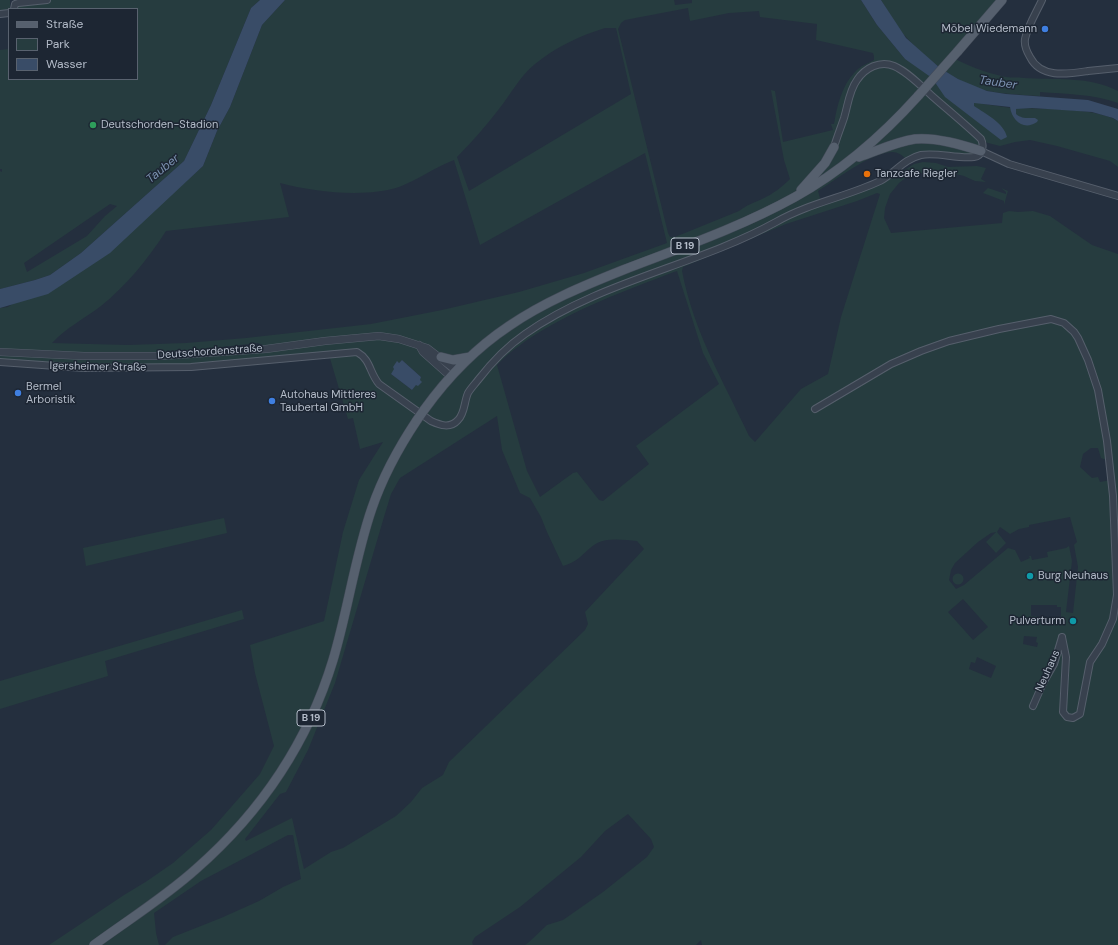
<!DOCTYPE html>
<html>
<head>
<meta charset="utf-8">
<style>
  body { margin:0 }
  #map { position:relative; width:1118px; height:945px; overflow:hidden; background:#242f3e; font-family:"DM Sans",sans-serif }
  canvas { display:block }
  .legend { position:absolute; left:8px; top:8px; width:130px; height:72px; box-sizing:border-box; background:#1d2633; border:1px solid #59626f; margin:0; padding:5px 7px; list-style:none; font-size:12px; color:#b4bcc9 }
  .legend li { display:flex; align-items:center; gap:8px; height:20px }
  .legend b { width:20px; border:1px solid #59626f }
</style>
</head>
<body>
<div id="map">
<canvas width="1118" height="945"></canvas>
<ul class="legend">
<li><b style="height:5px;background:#56606e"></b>Straße</li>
<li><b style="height:11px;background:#263c3f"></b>Park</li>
<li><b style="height:11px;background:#394c67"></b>Wasser</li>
</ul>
</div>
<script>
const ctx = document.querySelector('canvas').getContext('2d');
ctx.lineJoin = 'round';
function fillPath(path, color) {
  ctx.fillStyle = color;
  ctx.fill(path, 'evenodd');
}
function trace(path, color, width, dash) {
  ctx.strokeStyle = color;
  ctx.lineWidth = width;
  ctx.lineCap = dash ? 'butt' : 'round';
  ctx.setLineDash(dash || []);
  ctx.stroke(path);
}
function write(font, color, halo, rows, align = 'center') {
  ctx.font = font + ' "DM Sans",sans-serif';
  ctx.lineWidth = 3;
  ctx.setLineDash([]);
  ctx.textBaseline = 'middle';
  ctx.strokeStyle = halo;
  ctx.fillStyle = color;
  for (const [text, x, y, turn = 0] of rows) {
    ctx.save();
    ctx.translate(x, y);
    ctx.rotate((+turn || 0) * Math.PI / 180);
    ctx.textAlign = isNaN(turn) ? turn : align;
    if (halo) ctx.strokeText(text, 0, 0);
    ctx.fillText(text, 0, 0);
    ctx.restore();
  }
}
fillPath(new Path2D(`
  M0 0H10V9L0 11Z
  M21 0H260L251 8 211 105 184 161 81 253 50 275 35 280 0 289V171L2 172V169H0V50L9 49V79H137V9H16ZM110 204 117 206 105 216 87 236 27 272 24 263Z
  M285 0H674L675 5 692 3V0H861L877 25 905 59 982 101 983 104C993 105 1002 107 1011 108 1039 109 1095 107 1118 121V167L1110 161 1057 146 1030 140 1015 142 1000 146 988 143 981 139 983 144 977 156 932 155 906 159C902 155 898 152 892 152 870 153 837 179 818 191L821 202 880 180 902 164 895 176 914 164 923 162 936 163 948 167 977 166 986 168 981 179 986 182 975 181 964 176 947 172 931 171 908 176 899 183 890 194 885 208 884 218 891 233 1002 223 1003 213 1009 211 1018 212 1033 211 1050 216 1092 245 1118 254V945H702L701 940 696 945H525L529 942 547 925 563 920 603 892 647 857 654 847 651 839 628 814 605 831 581 857 520 907 475 937 472 942 473 945H165L173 937 221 918 259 901 283 887 301 879 293 835H288L201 881 154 913 156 933 159 945H49L124 895 147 881 173 863 211 830 260 774 274 746 255 673 250 645 324 621 343 532 359 480 383 442 360 449 353 418 348 419 329 355 191 367 84 368 0 362V308L8 307 172 194 203 166 217 131 230 107 262 25ZM688 8 690 21 729 13 759 11 760 17 817 24 816 40 873 53 874 56V60C867 64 860 66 855 72 842 85 837 106 834 124H831L833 130 783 142 775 91 771 90 784 160 790 179C782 187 773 194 762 199 753 203 747 205 739 211L675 237H670L668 233 618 29 621 23 625 20ZM605 28H616L631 94 469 191 457 157C472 142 486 126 499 109 511 94 520 76 535 64 556 47 579 36 605 28ZM645 153 667 243 584 273 519 292 442 310 371 324 246 338 186 343 128 345 52 343C66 328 85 318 101 306 127 285 148 259 166 231L289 217 280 183C314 192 365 198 399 187 418 180 435 167 454 160L480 245ZM877 193 880 194 841 317 828 374 801 389 755 442 749 436C723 380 694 333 682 271L683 267 786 224 857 201ZM677 271 703 353 719 384 636 446 649 464 603 501 599 500 577 472 573 473 540 497 527 471 497 365C506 355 516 348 527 340 572 310 624 291 674 272ZM258 343 270 348 212 353 222 347ZM423 352 458 360 470 357 451 377ZM402 360 421 377 412 390 391 374 395 369 397 362 399 363ZM497 416 502 450 520 493 530 498 541 517 547 532 563 566C578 562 582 554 594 545 606 537 623 540 637 541L644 549 585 612 588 624 585 630 449 762 443 775 422 788 411 802 396 816 343 848 331 852 304 869 292 818 246 841 245 839 280 794 286 792 308 750 335 683 384 517 391 494 400 478ZM1091 448H1098L1101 458 1109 461 1111 480 1100 482 1098 477 1092 478 1080 467 1083 454ZM1070 517 1077 542 1074 545 1078 567 1073 613 1066 612 1072 561 1069 546 1066 548 1047 552 1048 557 1032 560 1031 556H1029L1030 558 1021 562 1015 550 1008 548 964 585 956 589 949 580 951 570 955 563 978 542 991 533 996 532 986 542 996 553 1006 543 997 532 1000 527 1010 534 1019 529 1029 527V525ZM963 599 988 627 973 640 948 612ZM1031 605H1057V607H1061V619L1058 620 1057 618 1031 616ZM1024 636 1037 637 1036 642 1038 643 1037 647 1023 644ZM977 657 996 666 991 678 969 669 971 662 975 663Z
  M881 0H1002L958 51 948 55C965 65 986 73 1006 77 1012 78 1018 77 1024 78 1055 80 1090 76 1118 91V103C1093 94 1066 94 1040 92V96C1022 95 1005 94 988 91 958 84 927 60 907 38 896 27 889 12 881 0Z
  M988 188 1006 194V192L1001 188 1008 191 1004 205V201L983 193Z
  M224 518 227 533 86 566 83 548Z
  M952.5 579a5.5 5.5 0 1 1 11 0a5.5 5.5 0 1 1-11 0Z
  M242 610 244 619 105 661 108 676 0 709V681Z`), '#263c3f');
fillPath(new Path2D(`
  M260 0H285L262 25 230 107 217 131 203 166 110 253 48 294 0 308V289L35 280 50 275 81 253 184 161 211 105 251 8Z
  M861 0H881L906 38 940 68 958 79 987 91 1006 94 1088 100 1118 109V121L1113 118 1092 112 1032 108 1016 109V114C1022 119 1027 118 1035 118L1038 120 1037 122C1024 131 1012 121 1010 107L974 103V106C986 114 1004 123 1007 137L1001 140 945 97 932 78 905 59 877 25Z
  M402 360 421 377 420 380 422 382 418 386 416 385 412 390 391 374 394 369 393 367 397 361 399 363Z`), '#394c67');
const minor = new Path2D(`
  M1042 0C1036 13 1028 25 1025 39 1024 45 1027 52 1030 57 1041 79 1068 74 1088 71 1098 70 1108 69 1118 68
  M14 9 15 4 18 3 47 0
  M0 14 9 13
  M981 151 1009 164 1118 196
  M0 362 84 368 191 367 357 352C371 360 369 372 379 384L431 421C440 425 450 429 458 420 465 413 464 402 468 393 471 388 475 384 478 380 492 362 506 347 525 334 600 281 696 266 776 222 809 203 846 197 880 181 895 173 904 159 921 155 937 152 957 159 974 157 983 156 984 145 981 139 965 124 948 110 932 96 921 86 908 72 894 66 880 60 865 68 857 80 849 91 848 105 844 118 841 127 837 137 834 147
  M815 409 891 364 921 351 949 341 999 329 1051 319 1064 323 1074 332 1078 338 1088 360 1098 390 1107 441 1113 496 1117 595 1113 619 1102 644 1090 662 1080 714 1073 718 1067 717 1063 712 1066 657 1062 637
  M1033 706 1043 683 1054 664 1062 637`);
const tertiary = new Path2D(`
  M419 345 423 352 451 377
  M0 352 84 356H161L266 349 325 341 379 336 399 339 427 348 457 371`);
const primary = new Path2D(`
  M958 51 1002 0
  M859 157C877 151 895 142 915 139 936 137 962 145 981 151
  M801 190 825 163 834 147
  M441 357 453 360 470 357
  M424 410C447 378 476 348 509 326 544 302 583 286 623 270 680 248 741 227 795 197 842 171 882 136 918 96
  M94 945C128 920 165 897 196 869 261 812 308 742 333 660 348 610 355 557 372 508 383 476 399 447 417 420`);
trace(minor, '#565f6c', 8);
trace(tertiary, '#565f6c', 8);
trace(primary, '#414a57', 10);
trace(minor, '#38414e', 6);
trace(tertiary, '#38414e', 7);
trace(primary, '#56606e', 9);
const primaryBridge = new Path2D(`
  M918 96 958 51
  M417 420 424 410`);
trace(primaryBridge, '#414a57', 10, []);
trace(primaryBridge, '#56606e', 9);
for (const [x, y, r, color] of [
  [1045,29,4,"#3f7fe0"],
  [93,125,4,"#2e9e5b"],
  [867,174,4,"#e8710a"],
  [18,393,4,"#3f7fe0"],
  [272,401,4,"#3f7fe0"],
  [1030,576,4,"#0f9aa8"],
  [1073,621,4,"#0f9aa8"]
]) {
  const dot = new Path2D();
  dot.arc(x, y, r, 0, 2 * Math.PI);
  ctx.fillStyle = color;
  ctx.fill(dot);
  trace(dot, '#1d2633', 1.5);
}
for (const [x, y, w] of [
  [685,246,28],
  [311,718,28]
]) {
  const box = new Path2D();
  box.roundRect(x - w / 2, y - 8, w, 16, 3);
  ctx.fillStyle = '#1d2633';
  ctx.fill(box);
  trace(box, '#b4bcc9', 1);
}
write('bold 10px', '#b4bcc9', null, [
  ["B 19",685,246],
  ["B 19",311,718]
]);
write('11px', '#b4bcc9', '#1d2633', [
  ["Möbel Wiedemann",1037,29,"right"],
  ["Deutschorden-Stadion",101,125],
  ["Tanzcafe Riegler",875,174],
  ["Bermel",26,387],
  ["Arboristik",26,400],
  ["Autohaus Mittleres",280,395],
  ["Taubertal GmbH",280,408],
  ["Burg Neuhaus",1038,576],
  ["Pulverturm",1065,621,"right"]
], 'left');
write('11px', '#b4bcc9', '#1d2633', [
  ["Deutschordenstraße",210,352,-4],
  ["Igersheimer Straße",98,367,1],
  ["Neuhaus",1048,671,-66]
]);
write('italic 12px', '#7c92b1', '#1d2633', [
  ["Tauber",998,83,8],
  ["Tauber",163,169,-39]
]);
</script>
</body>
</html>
